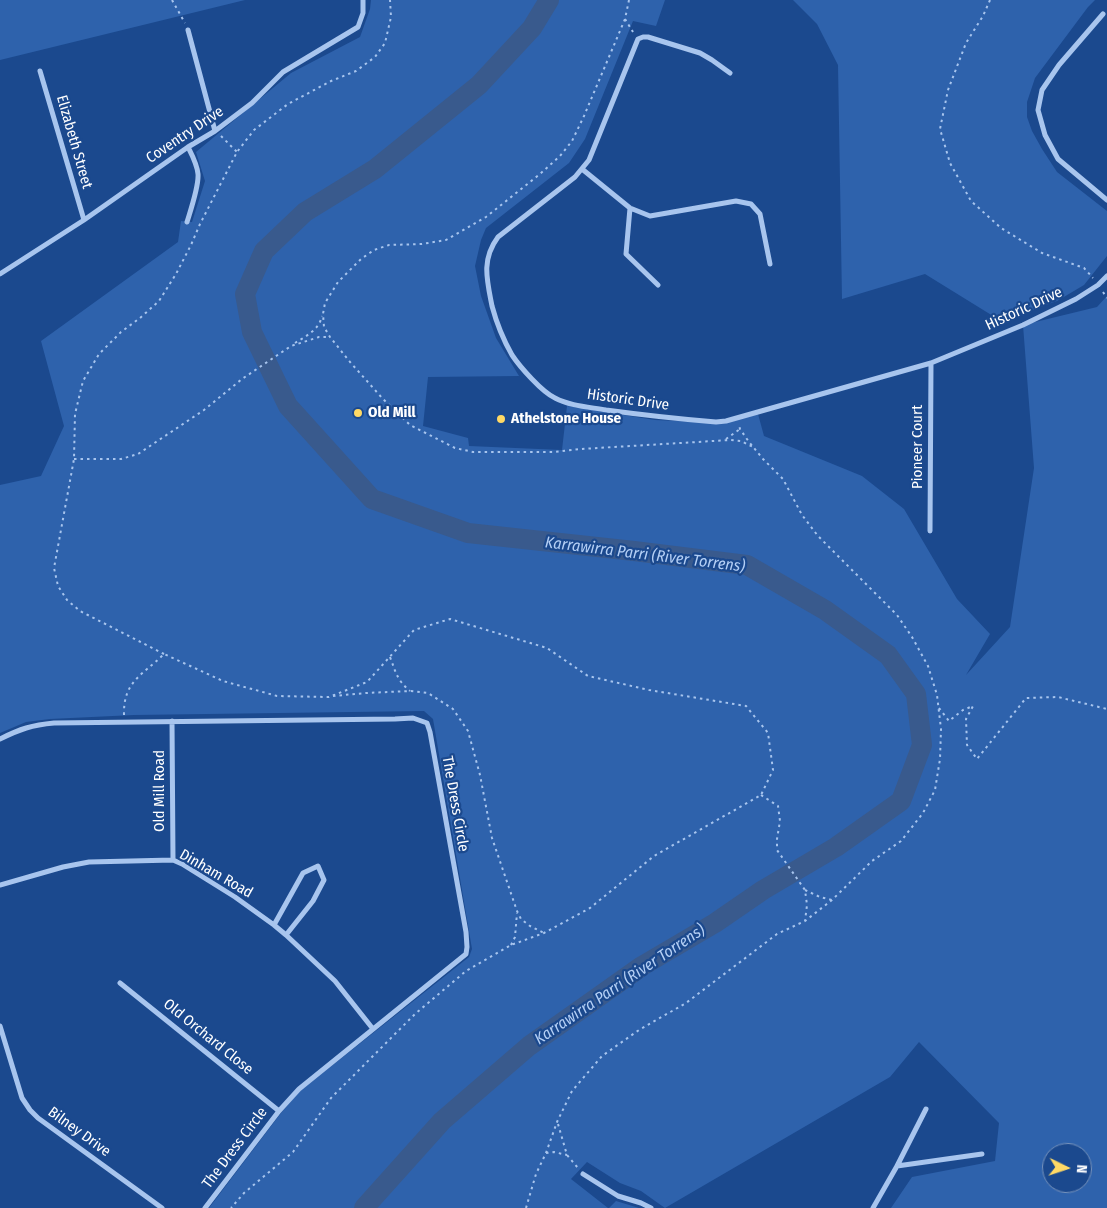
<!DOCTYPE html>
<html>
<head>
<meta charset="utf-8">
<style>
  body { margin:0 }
  #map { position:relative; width:1107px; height:1208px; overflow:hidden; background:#1b498e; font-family:"Fira Sans Condensed",sans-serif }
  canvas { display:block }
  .north { position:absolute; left:1042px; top:1143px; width:50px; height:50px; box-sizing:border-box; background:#1b498e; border:1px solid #7692bb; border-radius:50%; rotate:94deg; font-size:14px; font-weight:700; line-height:20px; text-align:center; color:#fff }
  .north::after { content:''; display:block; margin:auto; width:18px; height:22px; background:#ffd965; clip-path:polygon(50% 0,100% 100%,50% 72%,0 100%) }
</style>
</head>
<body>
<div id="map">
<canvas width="1107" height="1208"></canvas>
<div class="north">N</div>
</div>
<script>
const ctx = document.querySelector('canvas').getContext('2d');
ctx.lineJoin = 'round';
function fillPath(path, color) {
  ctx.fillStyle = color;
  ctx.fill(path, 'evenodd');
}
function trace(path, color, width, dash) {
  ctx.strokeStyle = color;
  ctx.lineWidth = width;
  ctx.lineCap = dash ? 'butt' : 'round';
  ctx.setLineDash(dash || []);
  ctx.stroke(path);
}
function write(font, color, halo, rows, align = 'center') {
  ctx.font = font + ' "Fira Sans Condensed",sans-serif';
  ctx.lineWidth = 4.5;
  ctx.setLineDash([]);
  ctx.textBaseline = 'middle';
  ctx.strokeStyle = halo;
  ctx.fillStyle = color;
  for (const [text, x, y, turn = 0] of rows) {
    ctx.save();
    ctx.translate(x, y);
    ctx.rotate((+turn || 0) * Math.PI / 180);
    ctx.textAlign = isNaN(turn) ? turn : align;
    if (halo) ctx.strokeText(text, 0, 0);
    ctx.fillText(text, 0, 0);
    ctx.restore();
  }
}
fillPath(new Path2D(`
  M0 0H245L0 60Z
  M371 0H665L656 26 633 21 585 139 569 163 486 228 481 240 475 266 481 296 496 338 519 376 428 377 423 426 468 438 469 446 562 450 567 406 655 420 724 423 758 414 764 436 862 476 904 509 957 599 990 634 966 675 1010 627 1034 468 1023 325 1097 307 1107 296V1208H891L912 1177 995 1161 999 1123 919 1042 890 1077 665 1208 641 1191 620 1183 587 1162 571 1179 608 1208H209L281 1113 300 1091 469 957 472 949 433 719 424 711 134 715 50 719 26 722 0 733V485L41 476 64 426 41 341 178 242 181 221 192 222 205 181 196 152 291 73 360 37 370 9ZM1052 1153H1082V1183H1052Z
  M793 0H1095L1088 7 1035 78 1027 102V117L1032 131 1042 149 1057 172 1107 211V256L1084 285 1057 301 1019 315 993 316 925 274 842 299 838 65 817 24Z
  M616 1201 639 1208H640H609Z`), '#2e62ac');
trace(new Path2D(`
  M364 1208 442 1121 529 1046 642 966 715 923 763 890 836 847 901 801 922 745 916 694 888 655 825 610 747 565 634 551 468 533 372 499 288 406 252 332 245 294 264 251 305 212 375 169 479 85 532 28 549 0`), '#395a8d', 20);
trace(new Path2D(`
  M172 0 185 23
  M629 0 625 19 584 116 572 141 560 156 540 174 486 217 446 240 422 244 389 245 374 250 361 259 338 282 325 303 323 314 324 327 330 337 350 362 383 399 410 425 455 448 473 452H554L581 449 730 440 741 441 753 447
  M990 0 983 16 966 43 948 90 940 129 950 163 971 201 1001 228 1042 253 1084 268 1093 278
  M625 19 633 32
  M221 136 237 152
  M1103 292 1107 298
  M295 343C306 336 319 330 322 316
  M726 439 740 429
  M74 459H121L138 454 204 410 242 379 291 346 319 337H330
  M164 654 80 611 67 600 58 586 54 568 74 459 75 414 83 381 99 354 121 332 140 318 159 301 176 274 191 245 200 224 237 152 254 130 288 104 331 81 356 71 375 57 385 43 391 17 390 0
  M390 657C396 673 397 680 410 691
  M333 696 366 693 410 691 428 693 453 709 468 731 480 775 492 838 517 911 521 919 530 926 544 933
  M939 708 949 721 963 710 973 706 966 719 967 745 977 759 1026 698 1058 697 1107 709
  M124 715C123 681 143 675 164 654L223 681 277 696 329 697 367 682 414 630 450 619 547 648 588 676 649 690 746 706 768 733 773 770 761 795 654 856 590 908 544 933 511 945 466 971 415 1014 331 1098 293 1152 244 1193 231 1208
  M761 795 778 806 780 821 777 839V850L805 890 807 905 805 921
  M805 890 820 897 832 900
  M511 945 515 937 517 913
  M558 1124 567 1155 578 1168
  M546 1153 554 1152 567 1155
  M526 1208 536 1174 546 1153 557 1122 572 1091 602 1056 639 1030 686 1003 777 934 805 921 832 900 872 861 901 841 923 813 935 790 940 759 941 729 937 695 928 666 912 637 897 615 818 536 802 515 783 479 763 459 749 442 740 429 739 425`), '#a8c5ee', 2, [2.5, 4]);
trace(new Path2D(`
  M1103 14 1059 65 1042 90 1038 110 1045 135 1058 159 1107 200
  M188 30 215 131
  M40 71 84 220
  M730 73 712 60 700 53 648 37H643L638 39 589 160 575 177 498 237C481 260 487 280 492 306 496 321 504 341 512 355 520 367 542 392 555 398 570 406 589 407 606 410 643 415 679 419 716 422L726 421 931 363 1023 325 1076 299 1098 285 1107 276
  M582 169 630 208 650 216 736 201 751 204 760 214 770 264
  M630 208 626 254 658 285
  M187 222C191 209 199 186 198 174 197 164 192 155 188 147
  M0 274 84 220 188 147 215 131 252 103 283 72 358 27 363 13V0
  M930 531 931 363
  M172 721 173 860
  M0 739C20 729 32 725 54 723L395 719 413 718 427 723 430 732 466 932 467 947 466 954 299 1089 279 1111 205 1208
  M0 885 63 867 89 862 173 860 182 864 235 897 274 925 286 935 335 981 373 1029
  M274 925 303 873 318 866 324 880 313 901 286 935
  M120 983 279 1111
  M0 1026 22 1098 30 1110 38 1118 162 1208
  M897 1166 926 1109
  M583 1174 618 1196 641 1203 651 1208
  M873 1208 897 1166 982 1154`), '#a8c5ee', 5);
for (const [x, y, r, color] of [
  [358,413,5,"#ffd965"],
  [501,419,5,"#ffd965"]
]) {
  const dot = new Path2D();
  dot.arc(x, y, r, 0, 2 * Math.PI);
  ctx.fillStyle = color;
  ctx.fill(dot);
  trace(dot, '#1b498e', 2);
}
write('15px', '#fff', '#1b498e', [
  ["Coventry Drive",185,135,-34],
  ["Elizabeth Street",74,142,74],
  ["Historic Drive",1024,309,-25],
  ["Historic Drive",628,400,8],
  ["Pioneer Court",918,447,-90],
  ["Old Mill Road",160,791,-90],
  ["The Dress Circle",455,804,80],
  ["Dinham Road",216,874,30],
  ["Old Orchard Close",208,1037,39],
  ["Bilney Drive",79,1132,36],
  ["The Dress Circle",235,1148,-53]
]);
write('bold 15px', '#fff', '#1b498e', [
  ["Old Mill",368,413],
  ["Athelstone House",511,419]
], 'left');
write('italic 16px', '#b4cff5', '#1b498e', [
  ["Karrawirra Parri (River Torrens)",645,555,7],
  ["Karrawirra Parri (River Torrens)",620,985,-34]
]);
</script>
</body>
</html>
